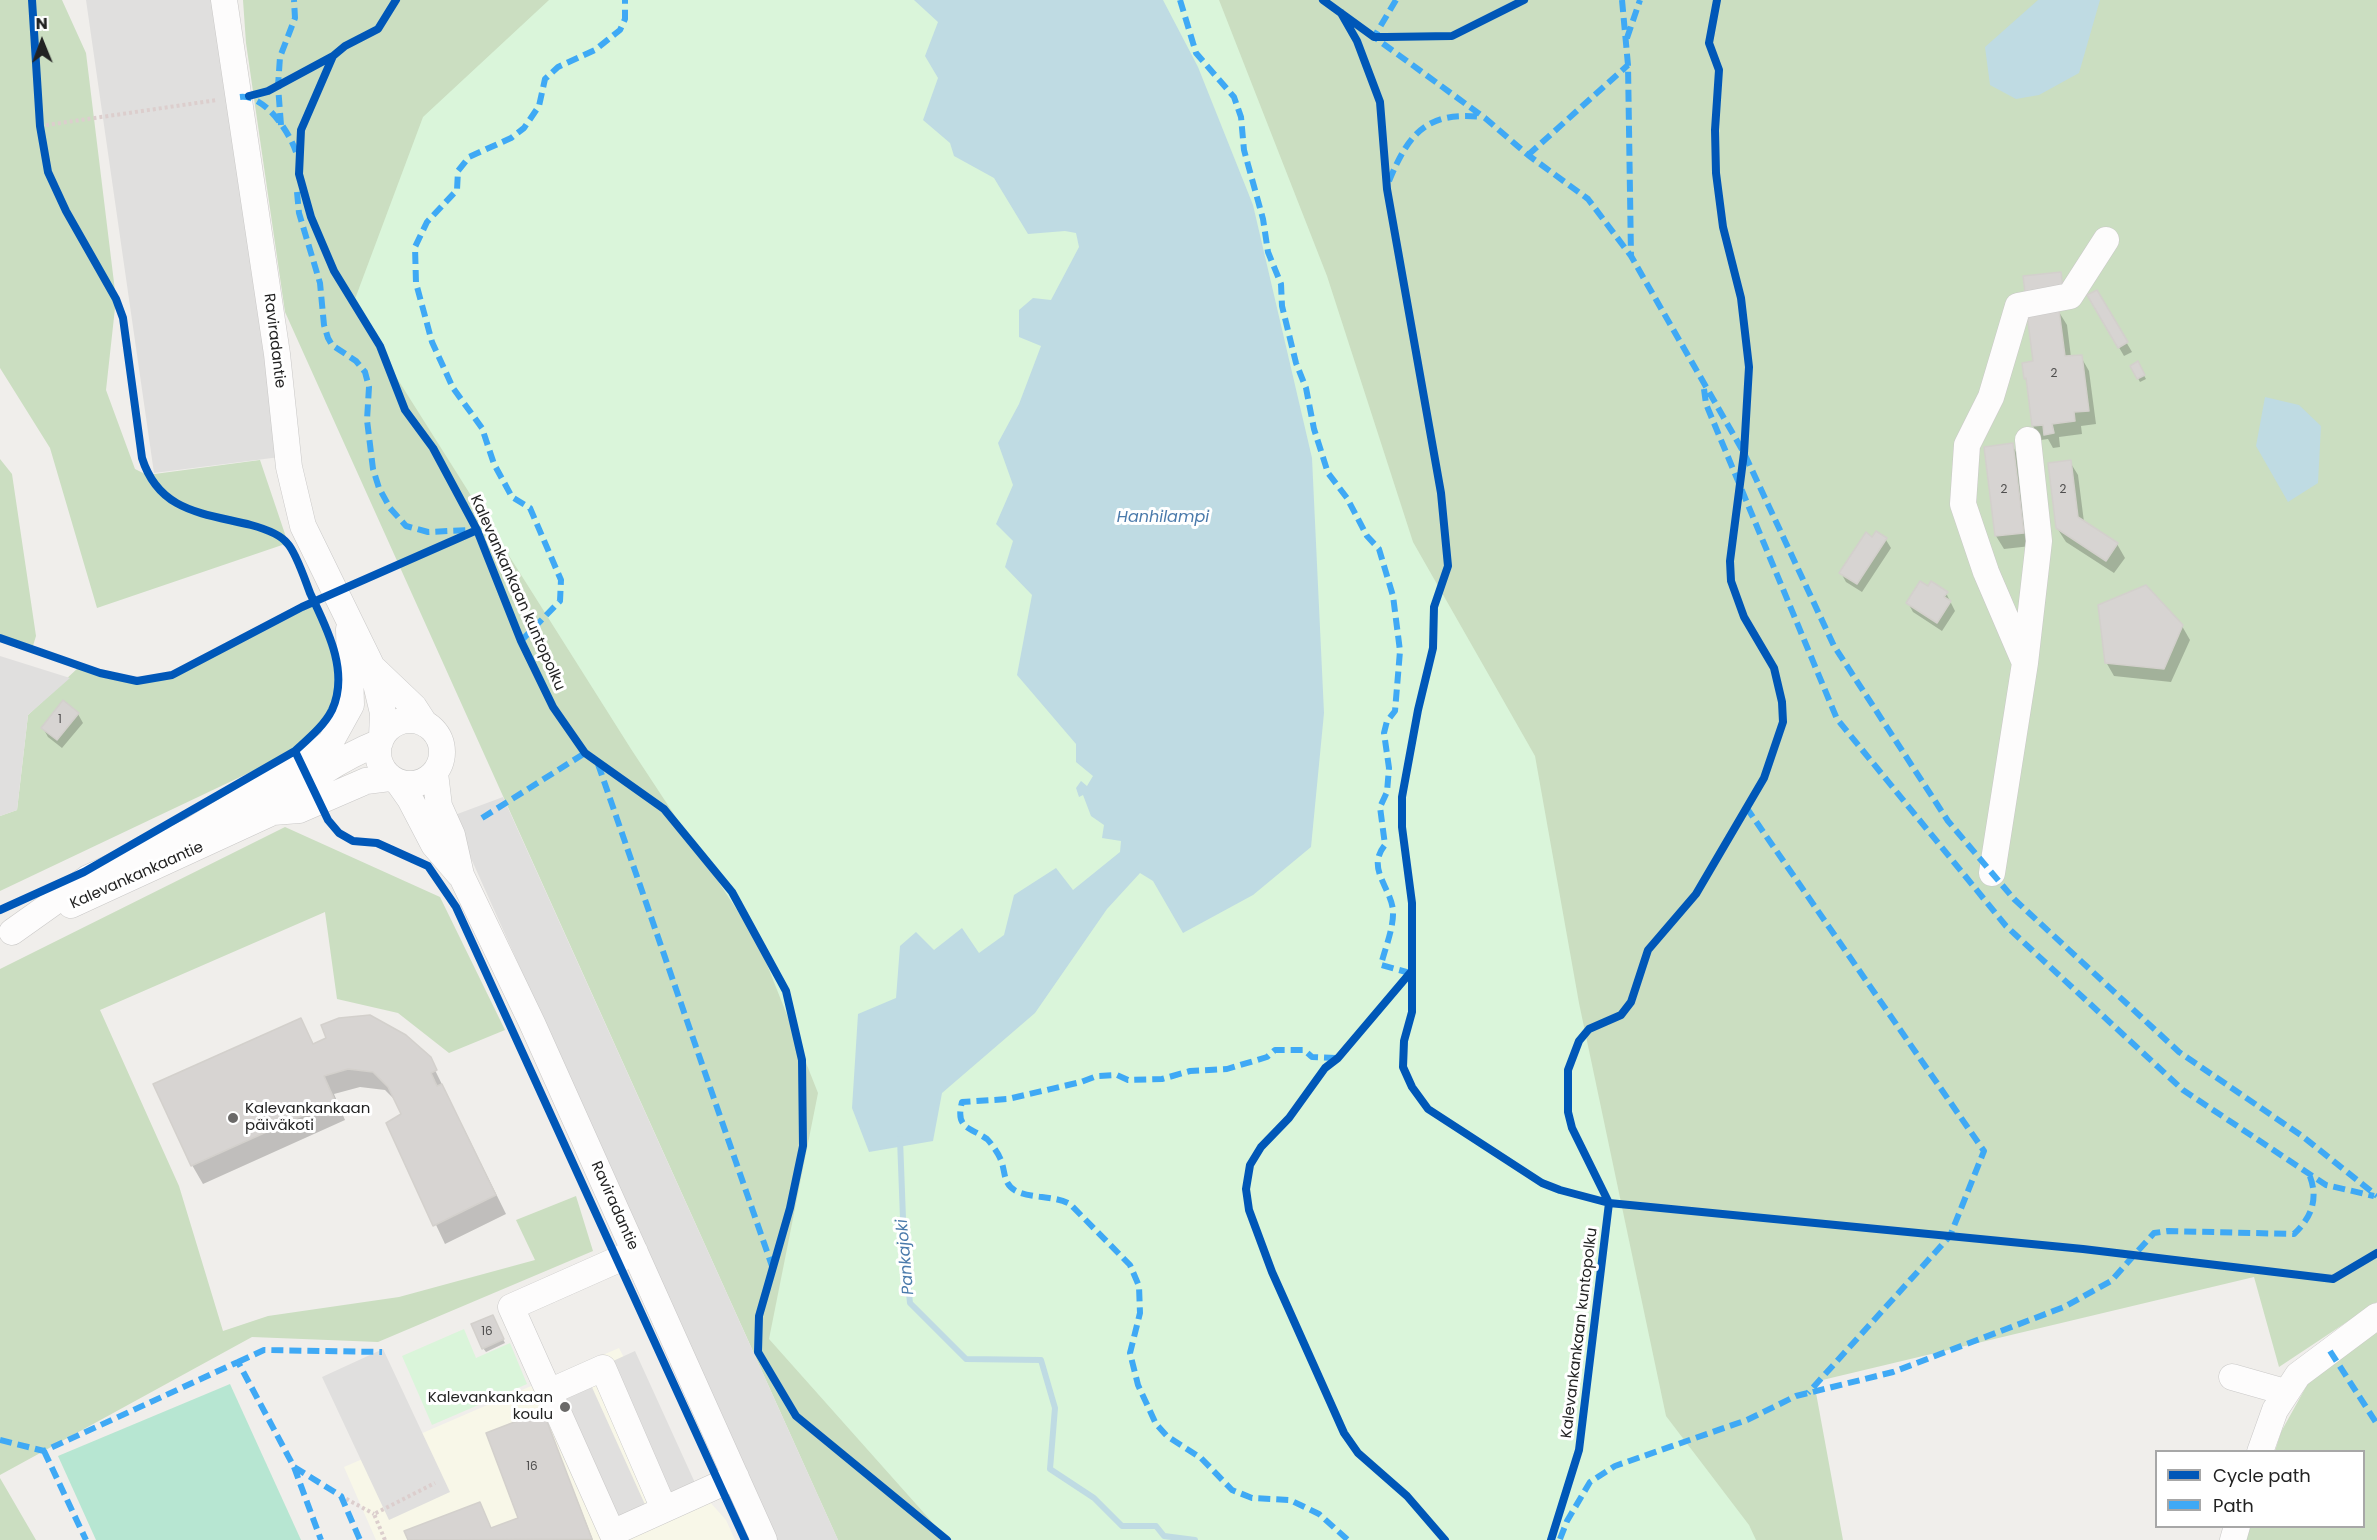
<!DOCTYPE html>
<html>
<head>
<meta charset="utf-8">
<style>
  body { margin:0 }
  #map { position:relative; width:2377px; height:1540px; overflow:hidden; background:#f0eeeb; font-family:Poppins,sans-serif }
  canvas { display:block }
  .legend { position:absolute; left:2155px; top:1450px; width:210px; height:78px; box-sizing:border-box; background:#fff; border:2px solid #a7a7a7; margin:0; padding:8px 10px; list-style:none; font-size:18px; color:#222 }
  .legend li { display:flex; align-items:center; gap:12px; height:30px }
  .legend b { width:30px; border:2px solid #a7a7a7 }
  .north { position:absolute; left:12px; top:12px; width:60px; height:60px; -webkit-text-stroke:4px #fff; paint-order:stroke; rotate:359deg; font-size:16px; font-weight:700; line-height:24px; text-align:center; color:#222 }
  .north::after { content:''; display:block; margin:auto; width:21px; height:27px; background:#222; clip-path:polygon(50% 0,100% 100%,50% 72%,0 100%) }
</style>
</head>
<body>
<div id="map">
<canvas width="2377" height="1540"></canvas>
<ul class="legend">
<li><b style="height:8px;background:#0057b8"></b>Cycle path</li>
<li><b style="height:8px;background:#3fa9f5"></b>Path</li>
</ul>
<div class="north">N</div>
</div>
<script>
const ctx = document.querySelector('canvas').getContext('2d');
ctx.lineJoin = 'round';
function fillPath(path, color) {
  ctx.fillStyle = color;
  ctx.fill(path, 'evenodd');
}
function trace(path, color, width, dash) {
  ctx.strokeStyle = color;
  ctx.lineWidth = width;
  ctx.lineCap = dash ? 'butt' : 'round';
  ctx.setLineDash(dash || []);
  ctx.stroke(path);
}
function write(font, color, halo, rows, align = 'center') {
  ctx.font = font + ' Poppins,sans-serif';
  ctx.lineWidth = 6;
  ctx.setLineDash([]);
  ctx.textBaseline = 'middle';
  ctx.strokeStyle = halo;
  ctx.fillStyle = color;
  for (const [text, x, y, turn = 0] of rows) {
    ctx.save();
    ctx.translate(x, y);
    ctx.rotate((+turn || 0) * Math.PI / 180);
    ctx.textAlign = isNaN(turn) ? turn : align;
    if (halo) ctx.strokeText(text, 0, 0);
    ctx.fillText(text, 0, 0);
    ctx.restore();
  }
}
fillPath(new Path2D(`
  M619 1348 682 1471 726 1520 735 1540H376L344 1467Z`), '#f8f7e8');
fillPath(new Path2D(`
  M0 0H62L86 53 116 299 106 390 135 469 147 475 260 460 288 543 97 608 50 448 0 368Z
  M243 0H2377V1302L2279 1367 2254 1277 1814 1382 1843 1540H838L285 312 246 43Z
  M0 459 12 474 36 636 32 649 0 638Z
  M315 603C330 634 350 679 330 712 321 727 308 739 295 751L0 891V816L17 810 28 715 80 666 137 681 171 675Z
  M285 827 440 897 505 1030 449 1053 398 1013 337 999 325 912 100 1010 179 1186 223 1331 268 1316 399 1297 535 1260 516 1220 576 1196 593 1251 378 1342 252 1337 0 1475V969Z
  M2377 1327V1540H2245L2250 1527 2364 1526V1452L2275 1451 2281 1432 2312 1376Z
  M0 1478 36 1540H0Z`), '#cbdec1');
fillPath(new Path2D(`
  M549 0H1219L1327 276 1413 542 1535 756 1579 1003 1666 1416 1749 1525 1756 1540H948L769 1339 818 1093 758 942 631 749 352 307 423 117Z
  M464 1329 476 1358 510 1343 527 1384 432 1425 402 1356Z`), '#daf5da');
fillPath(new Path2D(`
  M230 1384 301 1540H96L58 1456Z`), '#b7e6d2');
fillPath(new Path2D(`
  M86 0H212L280 457 154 473Z
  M0 656 70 678 28 715 17 810 0 816Z
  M503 797 838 1540H777L452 816Z
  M383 1349 450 1492 389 1520 322 1377Z
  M635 1351 701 1496 657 1516 591 1371Z
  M586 1374 652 1520 608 1539 542 1394Z`), '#e0dfde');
fillPath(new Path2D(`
  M914 0H1163L1198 67 1253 205 1312 458 1324 713 1311 847 1253 895 1183 933 1153 881 1140 873 1107 909 1035 1013 942 1093 933 1141 869 1152 852 1108 858 1014 896 998 900 946 916 932 934 950 962 928 979 953 1004 935 1014 895 1056 868 1073 890 1120 852 1121 841 1102 838 1104 825 1091 816 1083 795 1079 797 1076 788 1081 781 1087 786 1093 776 1076 762V744L1017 675 1032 595 1005 567 1013 541 996 524 1013 485 998 443 1019 404 1041 346 1019 337V310L1033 298 1051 300 1079 247 1076 233 1065 231 1028 234 994 178 954 156 950 143 923 120 938 78 925 56 938 22Z
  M2038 0H2100L2079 73 2039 95 2016 99 1990 85 1985 47Z
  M2265 397 2299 405 2321 426 2318 483 2288 502 2256 446Z`), '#bfdbe3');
fillPath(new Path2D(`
  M2097 292 2132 352 2124 356 2089 296Z
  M2059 312 2067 325 2071 357H2081L2089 371 2096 424 2081 426 2082 434 2059 437 2060 447 2053 448 2048 439 2041 440 2033 426 2024 364 2035 363Z
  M2137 363 2146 379 2140 382 2132 367Z
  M2012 445 2020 459 2031 546 2004 549 1996 536Z
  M2070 462 2078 475 2084 522 2117 544 2125 558 2114 573 2066 542 2057 528Z
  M1876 533 1886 540 1891 548 1862 592 1846 582 1841 573Z
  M1928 588 1946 593 1955 611 1942 631 1913 612 1908 603Z
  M2182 626 2190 640 2171 682 2114 676 2106 662Z
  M78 714 83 723 62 748 48 737 43 728Z
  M301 1020 314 1045 429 1058 506 1214 445 1244 388 1123 403 1115 397 1102 385 1090 360 1087 334 1094 345 1120 203 1184 192 1165Z
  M494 1321 505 1343 486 1352 483 1348Z
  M543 1413 593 1540H409L406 1532 480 1504 491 1530 520 1519Z`), '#0003');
trace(new Path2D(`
  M900 1139 904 1245 910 1303 966 1359 1041 1360 1055 1408 1050 1469 1094 1498 1122 1526H1156L1164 1536 1195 1540`), '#bfdbe3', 6);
const building = new Path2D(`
  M2061 272 2063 288 2025 293 2023 276Z
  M2097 290 2128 342 2118 348 2087 295Z
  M2059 310 2065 356 2082 355 2089 411 2074 412 2075 421 2052 424 2054 433 2044 435 2043 425 2032 426 2026 378 2024 379 2022 363 2033 361 2027 314Z
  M2138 361 2145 375 2137 379 2130 366Z
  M2013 443 2024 533 1995 536 1984 447Z
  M2071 460 2078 517 2118 543 2106 561 2056 528 2048 463Z
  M1876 531 1887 538 1857 584 1839 573 1866 532 1872 537Z
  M1920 581 1928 586 1931 581 1948 592 1944 597 1951 601 1937 623 1906 603Z
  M2146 585 2183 625 2164 669 2105 663 2098 605Z
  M63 700 79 713 57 740 41 728Z
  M370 1015 406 1035 431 1057 437 1070 431 1073 437 1086 442 1084 496 1195 433 1226 386 1123 401 1114 388 1087 373 1072 348 1069 324 1076 335 1101 191 1166 153 1084 301 1018 313 1044 326 1038 321 1025 339 1018Z
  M493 1315 504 1339 482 1349 471 1324Z
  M543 1411 592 1539 408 1540 404 1531 480 1502 491 1528 518 1518 486 1433Z`);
fillPath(building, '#d7d4d2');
trace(building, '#d3d0cc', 1.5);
const minor = new Path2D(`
  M224 0 277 354 289 467 303 526 372 667 383 713 382 737
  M2025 663 2039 541 2028 440
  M372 667 414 707 425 724
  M378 752a32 32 0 1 1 64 0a32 32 0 1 1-64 0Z
  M435 773 439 806 452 835 461 875 532 1023 764 1540
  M398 782 410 799 434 845 459 874
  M273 812 299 810 366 781 390 778
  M1992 873 2025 663 1986 572 1963 504 1967 445 1991 397 2018 306 2070 296 2106 240
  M71 905 273 812C303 783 341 758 380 742
  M12 932 88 878 193 830 286 774 330 743 351 705 349 629
  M635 1252 511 1307 612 1533 736 1477
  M2232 1377 2285 1392
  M549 1392 603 1368 664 1509
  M2260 1452 2275 1410 2298 1375 2377 1316
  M2233 1540 2237 1526`);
trace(minor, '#c9c8c7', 27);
trace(new Path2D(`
  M40 126 217 100
  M341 1496 374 1514
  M385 1540 374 1514 435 1483`), '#dccecd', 4, [3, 3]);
trace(minor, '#fdfcfc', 26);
trace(new Path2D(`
  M1180 0 1196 53 1234 97 1241 117 1244 150 1263 219 1268 252 1281 284 1282 306 1296 363 1306 388 1314 429 1328 473 1347 498 1367 536 1379 549 1393 596 1400 651 1395 711 1387 721 1384 733 1389 768 1387 792 1380 807 1385 845C1366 868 1390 886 1393 910 1394 928 1385 948 1381 965L1410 973
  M1396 0 1374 37 1485 118 1528 155 1588 199 1631 256 1744 453 1834 646 1948 821 2014 899 2179 1052 2302 1136 2377 1196
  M1622 0 1628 65 1631 256
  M1627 38 1640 0
  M240 97C264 94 289 131 296 152
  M281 125 278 86 280 57 295 18 294 0
  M1528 155 1628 65
  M1389 181C1409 133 1427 111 1482 117
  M297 192 299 213 320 283 324 325 328 338 332 345 356 361 365 372 369 387 367 420 373 469 379 488 390 508 406 526 428 532 469 530
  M1704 389 1706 404 1837 719 2006 926 2183 1090 2326 1185 2374 1196
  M521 641 560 601 561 580 530 508 512 497 494 464 482 428 453 388 432 342 416 283 415 247 427 222 457 190 458 171 469 157 511 138 524 128 539 106 545 79 558 67 595 50 620 30 625 19V0
  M598 764 772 1266
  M1746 807 1984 1151 1950 1236 1808 1393
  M482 818 585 753
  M1336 1058 1312 1057 1304 1050H1275L1267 1057 1227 1069 1190 1071 1162 1079 1128 1080 1117 1075 1097 1076 1081 1082 1008 1099 962 1102C955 1129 970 1127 987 1139 991 1143 998 1153 1000 1158 1006 1170 1002 1184 1016 1191 1033 1199 1053 1195 1070 1204L1130 1265 1139 1286 1140 1313 1130 1353 1138 1385 1156 1424 1167 1436 1201 1458 1232 1490 1252 1498 1290 1500 1319 1514 1348 1540
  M2330 1351 2377 1424
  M238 1362 264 1350 382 1352
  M0 1440 44 1451 238 1362 294 1467 341 1496 360 1540
  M44 1451 86 1540
  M294 1467 321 1540
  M1560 1539 1567 1521 1590 1482 1615 1466 1747 1420 1796 1396 1893 1372 2064 1307 2111 1281 2154 1233 2168 1231 2294 1234C2312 1217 2319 1198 2309 1174`), '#3fa9f5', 6, [12, 6]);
trace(new Path2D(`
  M396 0 378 29 345 46 333 56 301 130 299 174 311 217 334 271 380 346 405 410 433 448 477 530 521 641 553 707 585 753 664 809 732 892 786 991 802 1060 803 1146 790 1208 759 1316 758 1352 796 1416 947 1540
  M1323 0 1374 37H1386L1452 36 1524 0
  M1341 13 1357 41 1380 102 1387 189 1441 493 1448 566 1434 607 1433 648 1418 710 1402 797V827L1412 903V1012L1404 1041 1403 1067 1412 1087 1428 1109 1542 1183 1560 1190 1609 1203 2083 1249 2333 1279 2377 1253
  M249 96 268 91 333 56
  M0 638 100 673 137 681 172 675 302 607 477 530
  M295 751 328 820 339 833 353 841 377 843 428 866 456 907 745 1540
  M0 910 84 872 295 751C308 739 324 726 332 710 350 671 326 627 310 593 305 580 296 552 287 543 279 533 262 528 251 525 203 513 159 512 142 458L123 318 116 299 66 211 48 172 40 126 32 0
  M1410 973 1338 1058 1325 1068 1289 1118 1261 1147 1250 1165 1246 1189 1249 1210 1272 1272 1344 1433 1358 1453 1407 1496 1445 1540
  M1551 1540 1579 1450 1609 1203 1572 1128 1568 1112V1070L1579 1041 1589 1029 1621 1015 1631 1002 1648 950 1696 894 1764 778 1783 722 1782 702 1774 668 1744 617 1731 581 1730 561 1744 453 1749 367 1741 298 1723 227 1716 173 1715 130 1719 70 1709 43 1717 0`), '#0057b8', 8);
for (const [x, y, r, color] of [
  [233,1118,6,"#6a6968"],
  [565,1407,6,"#6a6968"]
]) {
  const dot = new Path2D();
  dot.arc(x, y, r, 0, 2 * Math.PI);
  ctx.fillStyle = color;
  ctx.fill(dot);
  trace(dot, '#fff', 2);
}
write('12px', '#4f4e4e', null, [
  ["2",2054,374],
  ["2",2004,490],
  ["2",2063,490],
  ["1",60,720],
  ["16",487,1332],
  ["16",532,1467]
]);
write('15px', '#222', '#fff', [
  ["Raviradantie",274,341,83],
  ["Kalevankankaan kuntopolku",517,593,66],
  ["Kalevankankaantie",137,876,-24],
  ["Raviradantie",614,1206,66],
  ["Kalevankankaan kuntopolku",1580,1333,-83]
]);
write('15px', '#222', '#fff', [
  ["Kalevankankaan",245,1109],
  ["päiväkoti",245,1126],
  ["Kalevankankaan",553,1398,"right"],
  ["koulu",553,1415,"right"]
], 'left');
write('italic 16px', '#4a7aab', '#fff', [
  ["Hanhilampi",1163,518],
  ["Pankajoki",906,1257,-95]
]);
</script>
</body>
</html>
